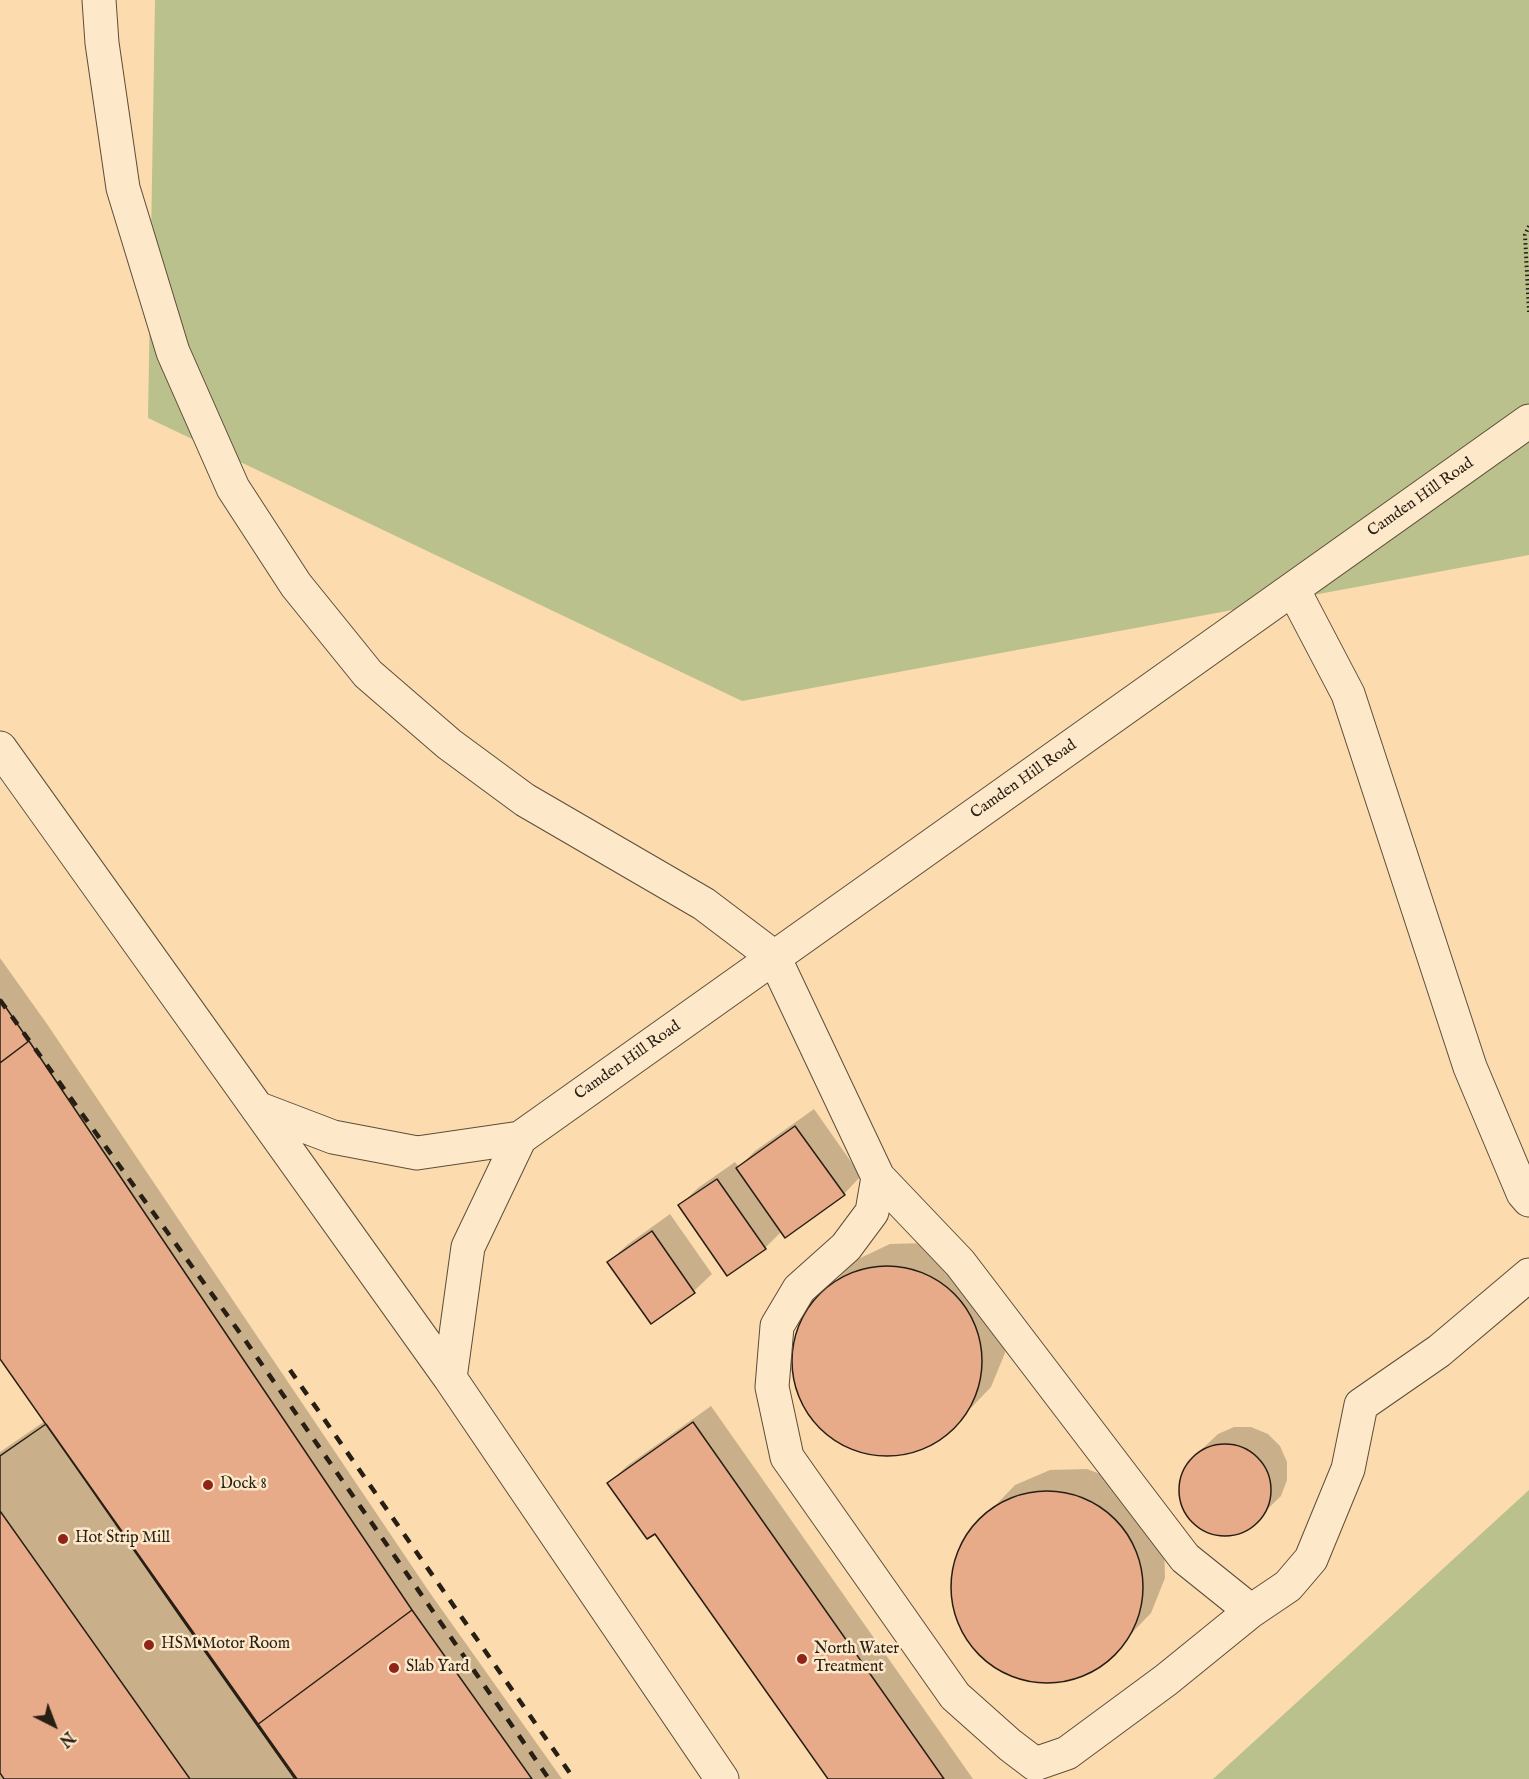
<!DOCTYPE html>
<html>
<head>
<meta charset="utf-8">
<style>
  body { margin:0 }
  #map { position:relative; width:1529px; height:1779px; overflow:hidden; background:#fcdcae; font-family:"IM FELL English",serif }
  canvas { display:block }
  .north { position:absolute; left:24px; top:1695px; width:60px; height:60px; -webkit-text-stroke:4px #fde8ca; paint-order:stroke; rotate:138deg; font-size:16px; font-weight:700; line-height:24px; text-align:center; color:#271e14 }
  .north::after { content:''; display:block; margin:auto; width:21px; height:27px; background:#271e14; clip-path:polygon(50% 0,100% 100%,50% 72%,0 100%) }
</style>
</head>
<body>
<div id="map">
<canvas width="1529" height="1779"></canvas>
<div class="north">N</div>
</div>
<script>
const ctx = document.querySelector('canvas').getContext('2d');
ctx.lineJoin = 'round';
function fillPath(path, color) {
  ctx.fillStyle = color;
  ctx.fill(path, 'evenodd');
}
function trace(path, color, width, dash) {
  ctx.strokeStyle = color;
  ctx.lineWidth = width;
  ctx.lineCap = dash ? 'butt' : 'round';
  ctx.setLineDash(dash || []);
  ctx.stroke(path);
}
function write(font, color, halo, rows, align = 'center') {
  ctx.font = font + ' "IM FELL English",serif';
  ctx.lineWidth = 5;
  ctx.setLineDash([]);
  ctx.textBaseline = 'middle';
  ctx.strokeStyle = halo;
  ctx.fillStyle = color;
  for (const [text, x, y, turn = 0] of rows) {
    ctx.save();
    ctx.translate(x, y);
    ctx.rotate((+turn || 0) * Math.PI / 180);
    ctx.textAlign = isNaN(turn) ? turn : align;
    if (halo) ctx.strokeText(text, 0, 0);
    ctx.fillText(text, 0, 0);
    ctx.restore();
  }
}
fillPath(new Path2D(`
  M155 0H1529V555L742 701 148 418Z
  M1529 1490V1779H1213Z`), '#bbc18d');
fillPath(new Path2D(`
  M0 958 47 1024 430 1593 562 1779H0V1452L45 1421 0 1357Z
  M814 1109 861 1176 844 1194 782 1231 765 1248 728 1274 680 1205 698 1188 735 1162 739 1167 755 1151Z
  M670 1214 712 1274 694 1291 652 1322 609 1262 627 1245Z
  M927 1243 1003 1315 1005 1353 991 1387 942 1438 908 1453 871 1455 836 1441 809 1416 794 1382 793 1345 807 1310 856 1260 890 1244Z
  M711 1406 973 1779H830L655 1531 609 1483 627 1466Z
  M1234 1427H1251L1268 1434 1280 1446 1287 1462V1480L1281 1496 1249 1527 1233 1534H1216L1200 1527 1187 1515 1181 1499 1180 1482 1187 1465 1199 1452 1218 1434Z
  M1087 1469 1121 1482 1164 1541 1165 1578 1151 1613 1102 1664 1068 1679 1031 1681 996 1668 969 1642 954 1608 953 1571 966 1536 1015 1485 1050 1470Z`), '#0003');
const building = new Path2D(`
  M0 999 29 1041 0 1063Z
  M29 1041 412 1610 257 1725 0 1359V1063Z
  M795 1126 845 1195 785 1238 736 1168Z
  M717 1179 766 1249 727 1276 678 1205Z
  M652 1231 695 1293 651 1324 607 1262Z
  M792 1361a95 95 0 1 1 190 0a95 95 0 1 1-190 0Z
  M693 1422 944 1779H828L655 1534 647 1539 607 1483Z
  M46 1424 184 1622 295 1779H4L0 1773V1456Z
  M46 1424 297 1779H190L0 1511V1456Z
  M1179 1490a46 46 0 1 1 92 0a46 46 0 1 1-92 0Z
  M951 1587a96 96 0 1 1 192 0a96 96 0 1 1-192 0Z
  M412 1610 532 1779H295L257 1725Z`);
fillPath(building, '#e7ab8a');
trace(building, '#271e14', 1.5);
const minor = new Path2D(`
  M99 0 102 43 123 188 173 352 233 488 296 585 368 674 449 744 525 800 704 904 774 957 878 1177 872 1212 846 1247 799 1289 777 1326 772 1387 787 1457 955 1696 1010 1745 1035 1764 1067 1753 1166 1680 1251 1611
  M1293 589 1348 694 1470 1067 1523 1193 1529 1200
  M0 748 450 1378 722 1779
  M257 1108 333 1137 417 1153 520 1138 1529 421
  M878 1177 960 1263 1185 1558 1251 1611 1288 1586 1311 1559 1348 1469 1361 1405 1439 1351 1529 1275
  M450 1378 468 1247 520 1138`);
trace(minor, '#5c4e3a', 35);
trace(new Path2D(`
  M1529 226 1525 235 1529 312`), '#271e14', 4, [1.5, 3]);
trace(minor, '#fde8ca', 33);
trace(new Path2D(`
  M0 1000 245 1340 549 1779
  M290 1370 574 1779`), '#271e14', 4.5, [10, 10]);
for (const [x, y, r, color] of [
  [208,1485,6,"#8f2418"],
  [63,1539,6,"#8f2418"],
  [149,1645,6,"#8f2418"],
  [802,1659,6,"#8f2418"],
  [394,1668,6,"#8f2418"]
]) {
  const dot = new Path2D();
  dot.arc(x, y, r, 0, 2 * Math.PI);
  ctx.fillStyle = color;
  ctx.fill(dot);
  trace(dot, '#fde8ca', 2);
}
write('16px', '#271e14', '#fde8ca', [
  ["Camden Hill Road",1421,498,-35],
  ["Camden Hill Road",1024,780,-35],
  ["Camden Hill Road",628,1061,-35]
]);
write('16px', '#271e14', '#fde8ca', [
  ["Dock 8",220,1485],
  ["Hot Strip Mill",75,1539],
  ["HSM Motor Room",161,1645],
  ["North Water",814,1650],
  ["Treatment",814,1668],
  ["Slab Yard",406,1668]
], 'left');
</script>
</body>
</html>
